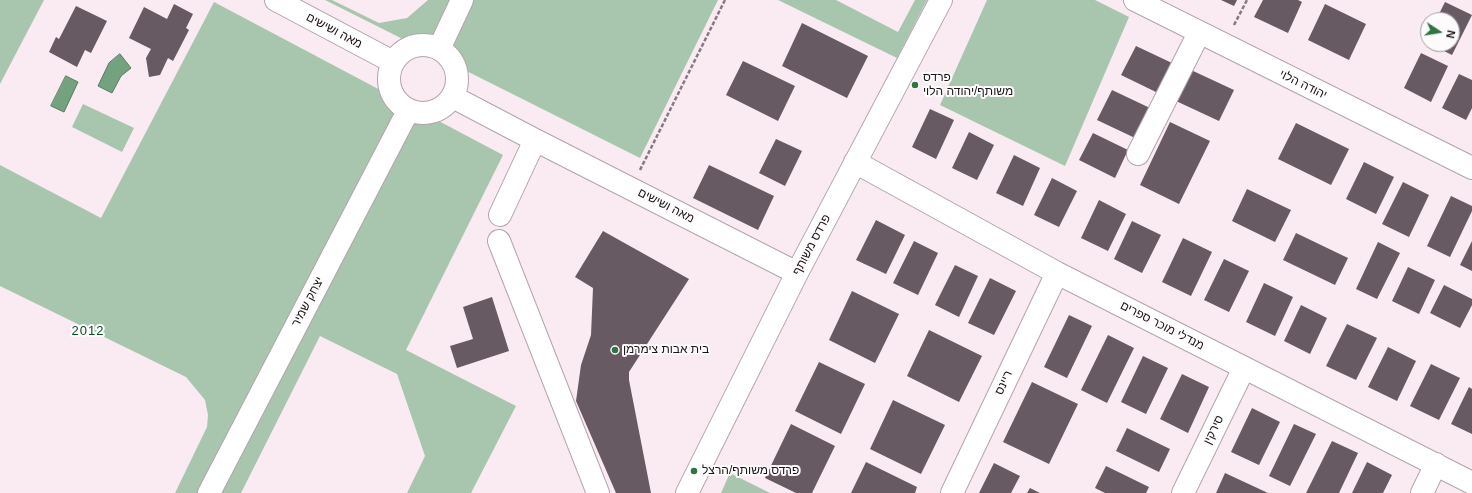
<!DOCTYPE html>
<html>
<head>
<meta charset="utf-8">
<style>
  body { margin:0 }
  #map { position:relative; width:1472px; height:493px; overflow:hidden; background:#faeaf2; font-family:Arial,sans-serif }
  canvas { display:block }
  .north { position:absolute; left:1420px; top:12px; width:40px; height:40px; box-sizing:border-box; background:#fefbfd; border:1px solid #a39fa1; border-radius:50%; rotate:102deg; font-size:11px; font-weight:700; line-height:16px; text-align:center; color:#1b1518 }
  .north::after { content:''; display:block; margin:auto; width:14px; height:18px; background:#2e7542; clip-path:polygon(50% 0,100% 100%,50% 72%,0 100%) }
</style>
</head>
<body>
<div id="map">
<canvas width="1472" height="493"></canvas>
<div class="north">N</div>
</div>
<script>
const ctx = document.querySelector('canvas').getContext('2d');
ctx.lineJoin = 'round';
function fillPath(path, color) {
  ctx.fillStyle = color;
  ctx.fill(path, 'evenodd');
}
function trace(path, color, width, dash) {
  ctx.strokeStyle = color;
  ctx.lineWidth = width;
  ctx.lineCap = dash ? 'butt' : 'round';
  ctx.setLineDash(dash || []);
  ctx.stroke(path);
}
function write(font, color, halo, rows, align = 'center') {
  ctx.font = font + ' Arial,"Noto Sans Hebrew",sans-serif';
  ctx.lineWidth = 4;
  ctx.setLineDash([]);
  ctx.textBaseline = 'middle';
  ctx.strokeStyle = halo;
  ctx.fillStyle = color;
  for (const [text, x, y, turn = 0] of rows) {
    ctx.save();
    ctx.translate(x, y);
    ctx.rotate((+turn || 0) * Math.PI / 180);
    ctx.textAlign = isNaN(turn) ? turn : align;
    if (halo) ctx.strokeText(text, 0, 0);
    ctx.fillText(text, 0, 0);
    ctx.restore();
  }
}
fillPath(new Path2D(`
  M0 0H44L0 84Z
  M325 0H332L379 23 407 18 428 0H718L640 158Z
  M778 0H836L898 32 915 0H927L897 58Z
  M987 0H1095L1129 17 1065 166 940 105Z
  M214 2 503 155 406 350 516 406 471 493H407L425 456 397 374 320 336 241 493H175L207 427 208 415 205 400 186 377 0 286V165L101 218Z
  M83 104 134 128 122 152 72 127Z
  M730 473 770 493H721Z`), '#a8c6ad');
const water = new Path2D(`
  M120 54 131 68 121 76 112 93 98 86 109 63Z
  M66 76 78 82 64 112 51 106Z`);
fillPath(water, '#75a27e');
trace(water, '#5a785f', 1);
fillPath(new Path2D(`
  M1221 0H1237L1234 6Z
  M1263 0H1298L1302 2 1288 33 1254 17Z
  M1445 2 1472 15 1452 55 1430 44H1452V20H1436Z
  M174 4 193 14 186 28 189 30 173 61 168 58 160 75 149 77 146 58 151 49 129 38 144 7 167 19Z
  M1325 4 1366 24 1349 60 1308 40Z
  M76 6 107 21 91 53 85 50 77 67 49 52 56 37 59 39Z
  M802 23 868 56 847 98 782 66Z
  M1136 46 1172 63 1158 93 1121 75Z
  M1421 53 1448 66 1431 102 1404 88Z
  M743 61 795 86 778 121 726 95Z
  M1191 70 1234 90 1219 121 1176 101Z
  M1459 74 1472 80V108L1466 120 1442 108Z
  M1112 90 1150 108 1135 138 1097 120Z
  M930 109 954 120 936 159 912 147Z
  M1170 122 1210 141 1179 204 1140 185Z
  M1296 123 1349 149 1331 185 1278 159Z
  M969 132 994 145 977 180 952 168Z
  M1093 133 1128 150 1115 178 1079 160Z
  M776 139 802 151 785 186 759 173Z
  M1014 155 1040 168 1023 206 996 193Z
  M1364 162 1394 177 1376 214 1346 199Z
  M709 165 774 196 758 230 693 198Z
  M1052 178 1077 191 1059 227 1034 215Z
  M1403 182 1429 195 1409 237 1382 224Z
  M1247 189 1291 210 1275 242 1232 221Z
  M1451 196 1472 206V211L1450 257 1427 246Z
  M1099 200 1126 214 1108 251 1081 238Z
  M876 220 905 235 886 274 856 260Z
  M1132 221 1161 235 1142 273 1114 259Z
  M603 231 689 279 629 372V380L651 493H616L576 401 581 365 591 335 593 288 575 277Z
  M1296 233 1348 258 1335 285 1283 260Z
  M1183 238 1212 252 1191 296 1162 282Z
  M914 241 938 253 918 295 893 283Z
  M1472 241V271L1460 265Z
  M1378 242 1400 253 1377 299 1356 289Z
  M1224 259 1249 271 1229 312 1204 300Z
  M955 265 978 276 959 317 935 305Z
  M1408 267 1435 280 1419 314 1392 301Z
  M990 278 1016 291 994 335 968 323Z
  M1264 283 1293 297 1275 336 1246 322Z
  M1444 285 1472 299V305L1460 328 1430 313Z
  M852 291 899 314 875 363 829 340Z
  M492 297 509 351 457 368 450 346 473 339 463 307Z
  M1301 305 1327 318 1310 354 1284 341Z
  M1069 315 1092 326 1067 378 1044 367Z
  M1347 324 1377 338 1356 380 1326 366Z
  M929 330 982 356 959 402 907 376Z
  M1108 335 1134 348 1107 403 1081 390Z
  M1388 347 1416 361 1397 401 1368 387Z
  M1143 356 1168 368 1146 414 1121 402Z
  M819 362 865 384 841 434 795 411Z
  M1431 364 1460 378 1439 420 1410 406Z
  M1182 374 1209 387 1188 433 1160 419Z
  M1032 382 1078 404 1049 464 1003 442Z
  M1469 387 1472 389V434L1451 424Z
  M893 400 945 425 921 474 870 449Z
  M1252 408 1280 422 1259 465 1231 452Z
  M791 424 835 446 812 493H796L765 478Z
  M1294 424 1316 434 1290 486 1269 476Z
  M1127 428 1170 449 1159 472 1116 451Z
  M1332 441 1358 453 1339 493H1306Z
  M866 462 917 487 915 493H851Z
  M1367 462 1392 475 1383 493H1352Z
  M994 463 1020 476 1011 493H979Z
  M1106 466 1149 487 1146 493H1105L1095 488Z
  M1225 473 1268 493H1216Z
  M1030 488 1040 493H1027Z`), '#685a62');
const minor = new Path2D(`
  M276 0 393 62
  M1135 0 1472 168
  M389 79a34 34 0 1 1 68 0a34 34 0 1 1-68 0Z
  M439 49 462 0
  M453 97 535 140 797 273
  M1138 154 1199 33
  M855 162 1057 273 1472 483
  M500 215 535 140
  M499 241 598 493
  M209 493 408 111
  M687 493 797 273 941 0
  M952 493 1057 273
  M1183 493 1244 368
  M1422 493 1436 464`);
trace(minor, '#b3a4ac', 24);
trace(new Path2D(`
  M1234 25 1247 0
  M640 170 725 0`), '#857a80', 2.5, [4, 2]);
trace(minor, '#fff', 22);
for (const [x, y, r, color] of [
  [915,85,4,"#2e7542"],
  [615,350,4,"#2e7542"],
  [694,471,4,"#2e7542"]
]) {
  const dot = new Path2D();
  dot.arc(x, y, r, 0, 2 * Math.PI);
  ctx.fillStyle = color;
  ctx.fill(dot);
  trace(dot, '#fefbfd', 1.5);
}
write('12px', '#1b1518', '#fefbfd', [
  ["מאה ושישים",334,31,28],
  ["יהודה הלוי",1303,85,26],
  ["מאה ושישים",666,206,27],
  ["פרדס משותף",812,245,-62],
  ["יצחק שמיר",308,302,-62],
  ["מנדלי מוכר ספרים",1162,326,27],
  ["ריינס",1004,383,-65],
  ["סירקין",1214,430,-64]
]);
write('12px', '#1b1518', '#fefbfd', [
  ["פרדס",923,78],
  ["משותף/יהודה הלוי",923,92],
  ["בית אבות צימרמן",623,350],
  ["פרדס משותף/הרצל",702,471]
], 'left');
ctx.letterSpacing = '1px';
write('13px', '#044e21', '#fefbfd', [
  ["2012",88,331]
]);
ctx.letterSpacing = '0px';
</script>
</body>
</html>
